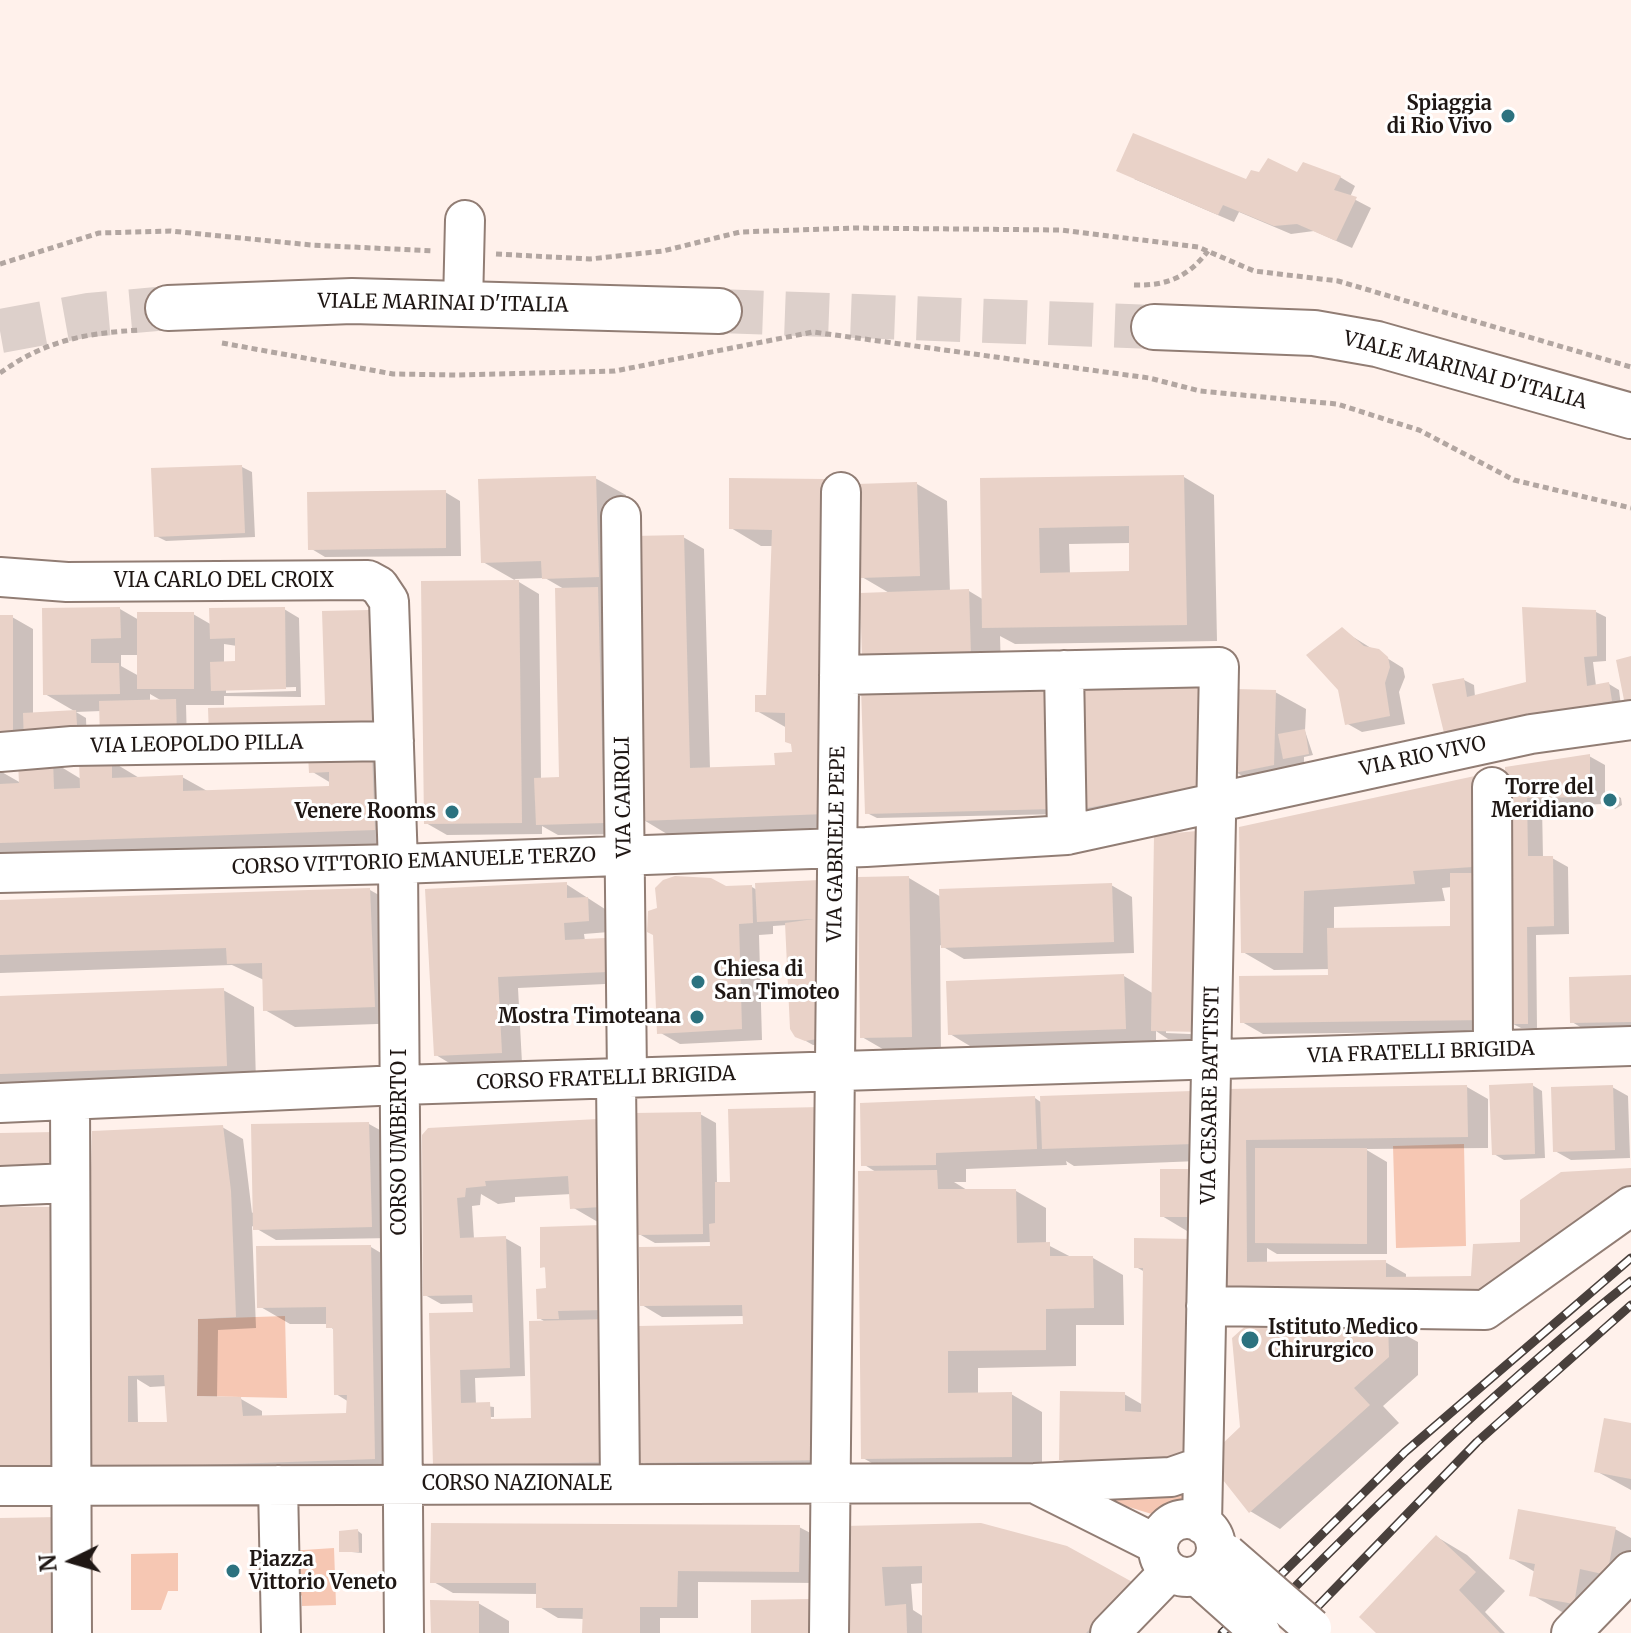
<!DOCTYPE html>
<html>
<head>
<meta charset="utf-8">
<style>
  body { margin:0 }
  #map { position:relative; width:1631px; height:1633px; overflow:hidden; background:#fff1eb; font-family:Merriweather,serif }
  canvas { display:block }
  .north { position:absolute; left:32px; top:1521px; width:80px; height:80px; -webkit-text-stroke:6px #fff; paint-order:stroke; rotate:265deg; font-size:22px; font-weight:700; line-height:32px; text-align:center; color:#1f1714 }
  .north::after { content:''; display:block; margin:auto; width:28px; height:36px; background:#1f1714; clip-path:polygon(50% 0,100% 100%,50% 72%,0 100%) }
</style>
</head>
<body>
<div id="map">
<canvas width="1631" height="1633"></canvas>
<div class="north">N</div>
</div>
<script>
const ctx = document.querySelector('canvas').getContext('2d');
ctx.lineJoin = 'round';
function fillPath(path, color) {
  ctx.fillStyle = color;
  ctx.fill(path, 'evenodd');
}
function trace(path, color, width, dash) {
  ctx.strokeStyle = color;
  ctx.lineWidth = width;
  ctx.lineCap = dash ? 'butt' : 'round';
  ctx.setLineDash(dash || []);
  ctx.stroke(path);
}
function write(font, color, halo, rows, align = 'center') {
  ctx.font = font + ' Merriweather,serif';
  ctx.lineWidth = 6;
  ctx.setLineDash([]);
  ctx.textBaseline = 'middle';
  ctx.strokeStyle = halo;
  ctx.fillStyle = color;
  for (const [text, x, y, turn = 0] of rows) {
    ctx.save();
    ctx.translate(x, y);
    ctx.rotate((+turn || 0) * Math.PI / 180);
    ctx.textAlign = isNaN(turn) ? turn : align;
    if (halo) ctx.strokeText(text, 0, 0);
    ctx.fillText(text, 0, 0);
    ctx.restore();
  }
}
fillPath(new Path2D(`
  M1464 1144 1466 1246 1396 1248 1393 1146Z
  M285 1316 287 1398 197 1396 198 1319Z
  M1189 1491V1501L1175 1502 1155 1515 1083 1493Z
  M334 1548 336 1605 302 1606V1596L295 1590 288 1551Z
  M178 1553V1591H168L161 1610H131V1554Z`), '#f6c7b3');
fillPath(new Path2D(`
  M1260 174 1340 177 1355 186 1350 197 1371 208 1352 248 1314 231 1291 234 1239 212 1234 222 1134 179 1246 182Z
  M242 467 252 472 255 537 166 541 156 536Z
  M1184 477 1214 495 1217 641 1015 644 1000 636 1001 672 894 676 891 594 862 577 917 484 947 501 950 592 969 591 984 600 982 480ZM1131 543V573L1070 574 1069 544Z
  M595 478 626 495 628 593 624 834 558 835 542 826V834L447 835 426 823 518 582 483 562ZM545 578 564 589 561 779 541 780 539 594 514 579Z
  M825 481 855 498V830L672 837 642 819 683 537 704 549 710 769 777 767 794 754 787 728 757 711 768 697 774 546H761L731 528Z
  M445 492 460 501 461 556 325 557 310 548Z
  M120 609 139 620 193 614 212 625 284 609 299 618 301 697 224 696V705H186L187 743 101 711 76 712 45 694 44 610ZM224 644 237 646V663L224 664ZM121 655H139V676L121 666ZM296 687V691L226 693V689ZM150 694 162 701 150 702Z
  M368 612 399 630 402 749 327 707Z
  M1596 612 1606 617V661L1593 662 1596 686 1609 684 1619 690 1621 706 1456 737 1446 731 1464 680 1474 685 1475 697 1528 684Z
  M0 617H12L33 629V714L76 712 86 718 87 745 0 755Z
  M1342 630 1403 668 1405 677 1399 692 1405 724 1362 732 1346 723Z
  M863 689 1061 814 877 818 867 813Z
  M1275 692 1306 709 1305 731 1313 755 1304 757V782L1266 790 1234 771 1108 826 1078 809Z
  M372 755 402 772 405 846 0 861V771L21 783 53 762 81 779 111 761 141 779 182 777 209 792 331 788V783L311 771Z
  M1589 756 1605 765V799L1612 793 1621 798 1622 805 1615 809 1605 799V804L1542 806 1543 858H1552L1568 867 1569 934 1536 935 1537 1028H1521L1511 1023 1505 1031 1263 1034 1242 1022 1330 977V969L1274 970 1243 952 1241 828 1507 790ZM1452 887V928L1334 930V907L1445 901 1442 888Z
  M1206 832 1221 840 1217 1040 1168 1039 1156 1031V1045L980 1052 950 1034 948 983 1124 976 1154 994 1156 836ZM1166 1029 1213 1031 1212 1035 1166 1033Z
  M909 878 941 897 1111 885 1132 897 1134 953 964 959 940 945 941 1054 893 1055 862 1037Z
  M820 882 833 1046 813 1045 797 1036 787 925 773 926V934L759 935 762 1040 680 1044 659 1032 725 888 752 887 757 890Z
  M566 884 608 911 609 932 584 934 585 941 604 940 625 951 627 983 518 988 522 1063 456 1067 436 1055Z
  M370 890 400 907 404 1023 295 1027 265 1010 264 980 232 965 0 973V902Z
  M1631 977V1033L1592 1034 1572 1022Z
  M223 990 254 1007 256 1083 0 1092V998Z
  M1532 1085 1542 1091 1545 1158 1504 1160 1494 1154Z
  M1467 1087 1488 1099V1148L1365 1149 1387 1162V1254H1277L1267 1248V1264L1385 1262 1406 1274V1279L1470 1278 1631 1170V1199L1491 1292 1246 1307 1192 1234 1162 1216 1194 1171 1228 1091Z
  M1612 1087 1628 1096 1630 1158 1571 1160 1555 1151Z
  M1191 1093 1223 1160 1074 1166 1066 1161 1067 1165 966 1169V1182H954L967 1190 1016 1191 1046 1208V1244L1073 1258H1093L1123 1275 1124 1325H1076V1366L978 1368V1394H1011L1042 1412V1474L893 1475 863 1458 876 1172 863 1164 1035 1098 1042 1103Z
  M700 1114 716 1123 717 1184 847 1471 662 1473 643 1462V1478L435 1465 431 1315 475 1314V1303L441 1304 425 1295 424 1136 597 1121 603 1225 572 1207V1194L515 1197V1202L498 1204 481 1194 480 1205 472 1206 474 1239 505 1238 521 1247 525 1376 475 1378 476 1405 494 1407V1417H476V1421H533L547 1323 539 1318 548 1290V1269L542 1266V1229L620 1327 640 1339 745 1326V1316L662 1317 642 1305 712 1248V1242L655 1243 639 1234Z
  M369 1124 389 1135 392 1238 276 1240 252 1226 256 1328 218 1330 217 1398 241 1399 262 1411V1419L348 1415 349 1402 336 1394 335 1331 328 1324H290L259 1306 371 1247 401 1265 404 1476 89 1467 222 1127 243 1139 252 1213ZM137 1379 150 1387 167 1386 169 1424H138Z
  M1136 1240 1210 1473 1091 1477 1061 1459 1124 1394 1143 1405 1145 1272 1136 1267Z
  M1387 1325 1418 1342V1375L1383 1406 1399 1423 1280 1529 1250 1511Z
  M1631 1425V1490L1596 1471Z
  M799 1527 820 1538 819 1583 698 1582V1618H660V1633H584V1619L558 1618 538 1606V1594L453 1593 432 1581Z
  M845 1528 1134 1633H846ZM924 1583V1617L913 1610 911 1584Z
  M1615 1529 1631 1538V1589L1604 1620 1562 1612 1532 1595 1535 1572 1511 1558Z
  M358 1531 362 1534V1553L341 1551Z
  M1437 1537 1467 1555 1505 1591 1485 1612 1505 1633H1379Z
  M478 1603 509 1621V1633H433Z`), '#0003');
fillPath(new Path2D(`
  M1133 133 1246 179 1251 170 1259 172 1268 158 1297 172 1303 162 1341 176 1334 190 1357 197 1336 241 1297 224 1274 226 1223 205 1218 215 1116 171Z
  M242 465 245 533 154 537 151 468Z
  M1184 475 1187 625 982 628 980 478ZM1129 526V571L1040 573 1039 528Z
  M596 476 599 577 542 579 541 561 481 563 478 479Z
  M729 478 825 479V814L640 821 632 536 684 535 690 768 775 765 774 753 792 752 791 744 785 742V713L755 712V695H766L772 530 729 529Z
  M917 482 920 576 860 578 857 484Z
  M446 490V548L308 550 307 492Z
  M519 580 522 823 424 824 421 581Z
  M598 587 604 823 536 825 534 778 559 777 555 588Z
  M969 589 971 656 862 659 860 593Z
  M120 607 121 638 91 639V663H119L120 694 43 695 42 608Z
  M285 607 286 689 211 691 210 662 235 661V638L210 639 209 608Z
  M1522 607 1596 610 1597 656 1584 657 1587 686 1609 682 1612 701 1444 733 1432 684 1464 678 1467 697 1526 682Z
  M369 610 372 733 209 737 208 708 325 705 322 611Z
  M137 612H194V689H137Z
  M0 615H13V742L0 743Z
  M1342 627 1364 646 1379 649 1388 657 1390 667 1385 683 1390 716 1345 725 1338 690 1306 655Z
  M1631 656V704L1625 705 1616 660Z
  M1204 680 1205 786 1076 810 1074 681Z
  M1048 682 1052 809 865 814 861 687Z
  M1235 689 1276 690 1274 765 1234 773Z
  M176 699 177 738 100 740 99 701Z
  M76 710 78 740 24 743 23 713Z
  M1305 729 1309 754 1283 759 1278 734Z
  M372 753 375 830 0 843V784L19 783 18 762 53 760 54 789 80 788 79 761 112 759V778L183 775V791L329 786V772L309 773 308 755Z
  M1590 754V797L1527 798 1528 856H1553L1554 926 1527 927 1528 1024H1509L1505 767Z
  M1484 774 1487 866 1413 871 1415 884 1304 891 1303 953H1241L1239 827Z
  M1601 800a9 9 0 1 1 18 0a9 9 0 1 1-18 0Z
  M1207 830 1202 1032 1151 1031 1154 835Z
  M1450 873H1483L1485 1020 1240 1023 1239 976 1328 975 1327 928 1450 926Z
  M675 876 711 878 726 886 752 885 753 923 739 924 742 1029 657 1034 653 935 647 932 648 911 657 908 655 888 663 880Z
  M909 876 912 1037 860 1038 858 877Z
  M820 880 817 1039 805 1041 795 1037 790 1029 785 923 814 919 757 922 755 883Z
  M567 882V898L588 897 589 921 564 923 565 940 605 938 607 972 498 977 502 1053 434 1056 425 889Z
  M1112 883 1114 942 941 948 939 889Z
  M370 888 375 1007 263 1011 262 963 227 964 226 948 0 955V900Z
  M1124 974 1126 1029 948 1035 946 981Z
  M1631 975V1022L1570 1023 1569 977Z
  M224 988 227 1066 0 1074V996Z
  M1533 1083 1535 1154 1492 1155 1489 1085Z
  M1467 1085 1468 1137 1246 1140 1247 1262 1386 1260V1277L1471 1276 1473 1244 1520 1242V1200L1561 1172 1631 1168V1187L1471 1294 1223 1297 1226 1089Z
  M1613 1085 1615 1150 1553 1152 1551 1087Z
  M1192 1091 1193 1144 1042 1149 1040 1096Z
  M1035 1096 1037 1149 936 1153V1165L861 1166 860 1103Z
  M822 1107 827 1460 640 1463 638 1326 743 1324 742 1305 640 1306 639 1247 710 1246 709 1224 715 1223V1182H730L728 1109Z
  M701 1112 703 1234 637 1235 634 1113Z
  M598 1119 600 1207 570 1209 568 1176 485 1181 486 1186 466 1188 465 1197 457 1198 460 1238 506 1236 510 1368 460 1370 461 1403 490 1402 491 1419 531 1418 529 1321 610 1319 613 1462 433 1466 429 1313 473 1312 472 1295 423 1296 422 1135 428 1128Z
  M369 1122 372 1227 253 1230 251 1124Z
  M223 1125 231 1191 236 1317 198 1319 197 1396 241 1397 243 1416 346 1413 347 1395H334L333 1328H326V1307L257 1308 256 1246 371 1245 375 1459 87 1469 86 1347 92 1131ZM164 1375 167 1422H128V1376Z
  M55 1132V1177L0 1178V1133Z
  M1255 1148H1367V1244L1255 1243Z
  M1160 1169H1195V1217H1160Z
  M937 1170 938 1189H1016L1017 1243 1050 1242V1256H1093L1094 1308 1046 1309V1350L948 1351V1393L1012 1392V1457L861 1459 858 1171Z
  M0 1207H52V1471L0 1470Z
  M601 1225 603 1310 558 1311 559 1319H537L536 1289 546 1288 545 1267 540 1268V1227Z
  M1134 1238 1193 1239 1190 1462 1059 1460 1060 1391 1125 1392V1411L1141 1412 1143 1268H1134Z
  M1251 1321 1388 1323 1389 1357 1354 1388 1370 1405 1249 1513 1223 1480 1221 1445 1240 1427 1232 1338Z
  M1604 1418 1631 1423V1479L1594 1472Z
  M1518 1509 1616 1527 1607 1575 1580 1569 1574 1604 1529 1596 1535 1564 1509 1559Z
  M59 1517V1633H0V1518Z
  M431 1523 800 1525 799 1572 678 1571 677 1607H640V1633H582L583 1608H536V1583H430Z
  M981 1523 1067 1546 1136 1584 1086 1633H922V1566L882 1567 885 1606 906 1604 907 1633H844L843 1526Z
  M358 1529 359 1552H339V1531Z
  M1436 1535 1476 1572 1459 1590 1500 1633H1376L1359 1617Z
  M810 1599 811 1633H751V1600Z
  M430 1600 479 1601V1633H431Z`), '#e9d2c8');
trace(new Path2D(`
  M719 311 1154 327
  M0 331 89 315 168 308`), '#ddd0cb', 44, [44, 22]);
const minor = new Path2D(`
  M463 304 465 220
  M621 516 627 1078
  M0 577 67 582 368 580 379 586 389 601 398 864 404 1633
  M1064 670 1067 835
  M839 675 1219 667 1202 1524
  M0 752 72 746 394 741
  M1492 787 1493 1050
  M0 873 398 864 866 847 1067 835 1531 734 1631 720
  M616 1078 620 1484
  M70 1100 72 1633
  M0 1103 400 1085 1631 1046
  M0 1186 69 1183
  M1206 1306 1485 1310 1631 1206
  M278 1485 281 1633
  M0 1486 1034 1483 1171 1477 1203 1466
  M1040 1486 1158 1545
  M1158 1548a29 29 0 1 1 58 0a29 29 0 1 1-58 0Z
  M829 1633 841 492
  M1110 1633 1169 1572
  M1571 1633 1631 1571`);
const major = new Path2D(`
  M168 308 352 301 719 311
  M1154 327 1314 333 1377 344 1631 416`);
trace(minor, '#917d74', 42);
trace(major, '#917d74', 48);
trace(new Path2D(`
  M496 254 590 259 663 251 740 232 854 228 1061 230 1198 247 1254 271 1338 281 1631 367
  M0 264 99 233 171 231 311 245 434 251
  M1134 285C1167 286 1188 277 1208 251
  M222 343 393 374 457 375 615 371 813 332 1149 378 1200 391 1337 404 1419 430 1514 480 1631 508
  M0 373C46 340 86 333 141 330`), '#b2a6a1', 5, [6, 4]);
trace(minor, '#fff', 38);
trace(major, '#fff', 44);
const rail = new Path2D(`
  M1222 1633 1405 1452 1631 1258
  M1250 1633C1370 1509 1496 1389 1631 1281
  M1292 1633 1477 1442 1631 1305`);
trace(rail, '#49403c', 9);
trace(rail, '#fff', 6, [18]);
const minorBridge = new Path2D(`
  M1227 1554 1312 1628
  M1204 1582 1261 1633`);
trace(minorBridge, '#917d74', 42, []);
trace(minorBridge, '#fff', 38);
for (const [x, y, r, color] of [
  [1508,116,8,"#2c727f"],
  [1610,800,8,"#2c727f"],
  [452,812,8,"#2c727f"],
  [698,982,8,"#2c727f"],
  [697,1017,8,"#2c727f"],
  [1250,1340,10,"#2c727f"],
  [233,1571,8,"#2c727f"]
]) {
  const dot = new Path2D();
  dot.arc(x, y, r, 0, 2 * Math.PI);
  ctx.fillStyle = color;
  ctx.fill(dot);
  trace(dot, '#fff', 3);
}
write('bold 20px', '#1f1714', '#fff', [
  ["Spiaggia",1492,104],
  ["di Rio Vivo",1492,127],
  ["Torre del",1594,788],
  ["Meridiano",1594,811],
  ["Venere Rooms",436,812],
  ["Chiesa di",714,970,"left"],
  ["San Timoteo",714,993,"left"],
  ["Mostra Timoteana",681,1017],
  ["Istituto Medico",1268,1328,"left"],
  ["Chirurgico",1268,1351,"left"],
  ["Piazza",249,1560,"left"],
  ["Vittorio Veneto",249,1583,"left"]
], 'right');
write('20px', '#1f1714', '#fff', [
  ["VIALE MARINAI D'ITALIA",443,304,1],
  ["VIALE MARINAI D'ITALIA",1465,371,15],
  ["VIA CARLO DEL CROIX",224,581],
  ["VIA LEOPOLDO PILLA",197,745,-1],
  ["VIA RIO VIVO",1423,757,-12],
  ["VIA CAIROLI",624,797,-91],
  ["VIA GABRIELE PEPE",837,844,-89],
  ["CORSO VITTORIO EMANUELE TERZO",414,862,-2],
  ["VIA FRATELLI BRIGIDA",1421,1053,-2],
  ["CORSO FRATELLI BRIGIDA",606,1079,-2],
  ["VIA CESARE BATTISTI",1211,1095,-89],
  ["CORSO UMBERTO I",400,1142,-90],
  ["CORSO NAZIONALE",517,1484]
]);
</script>
</body>
</html>
